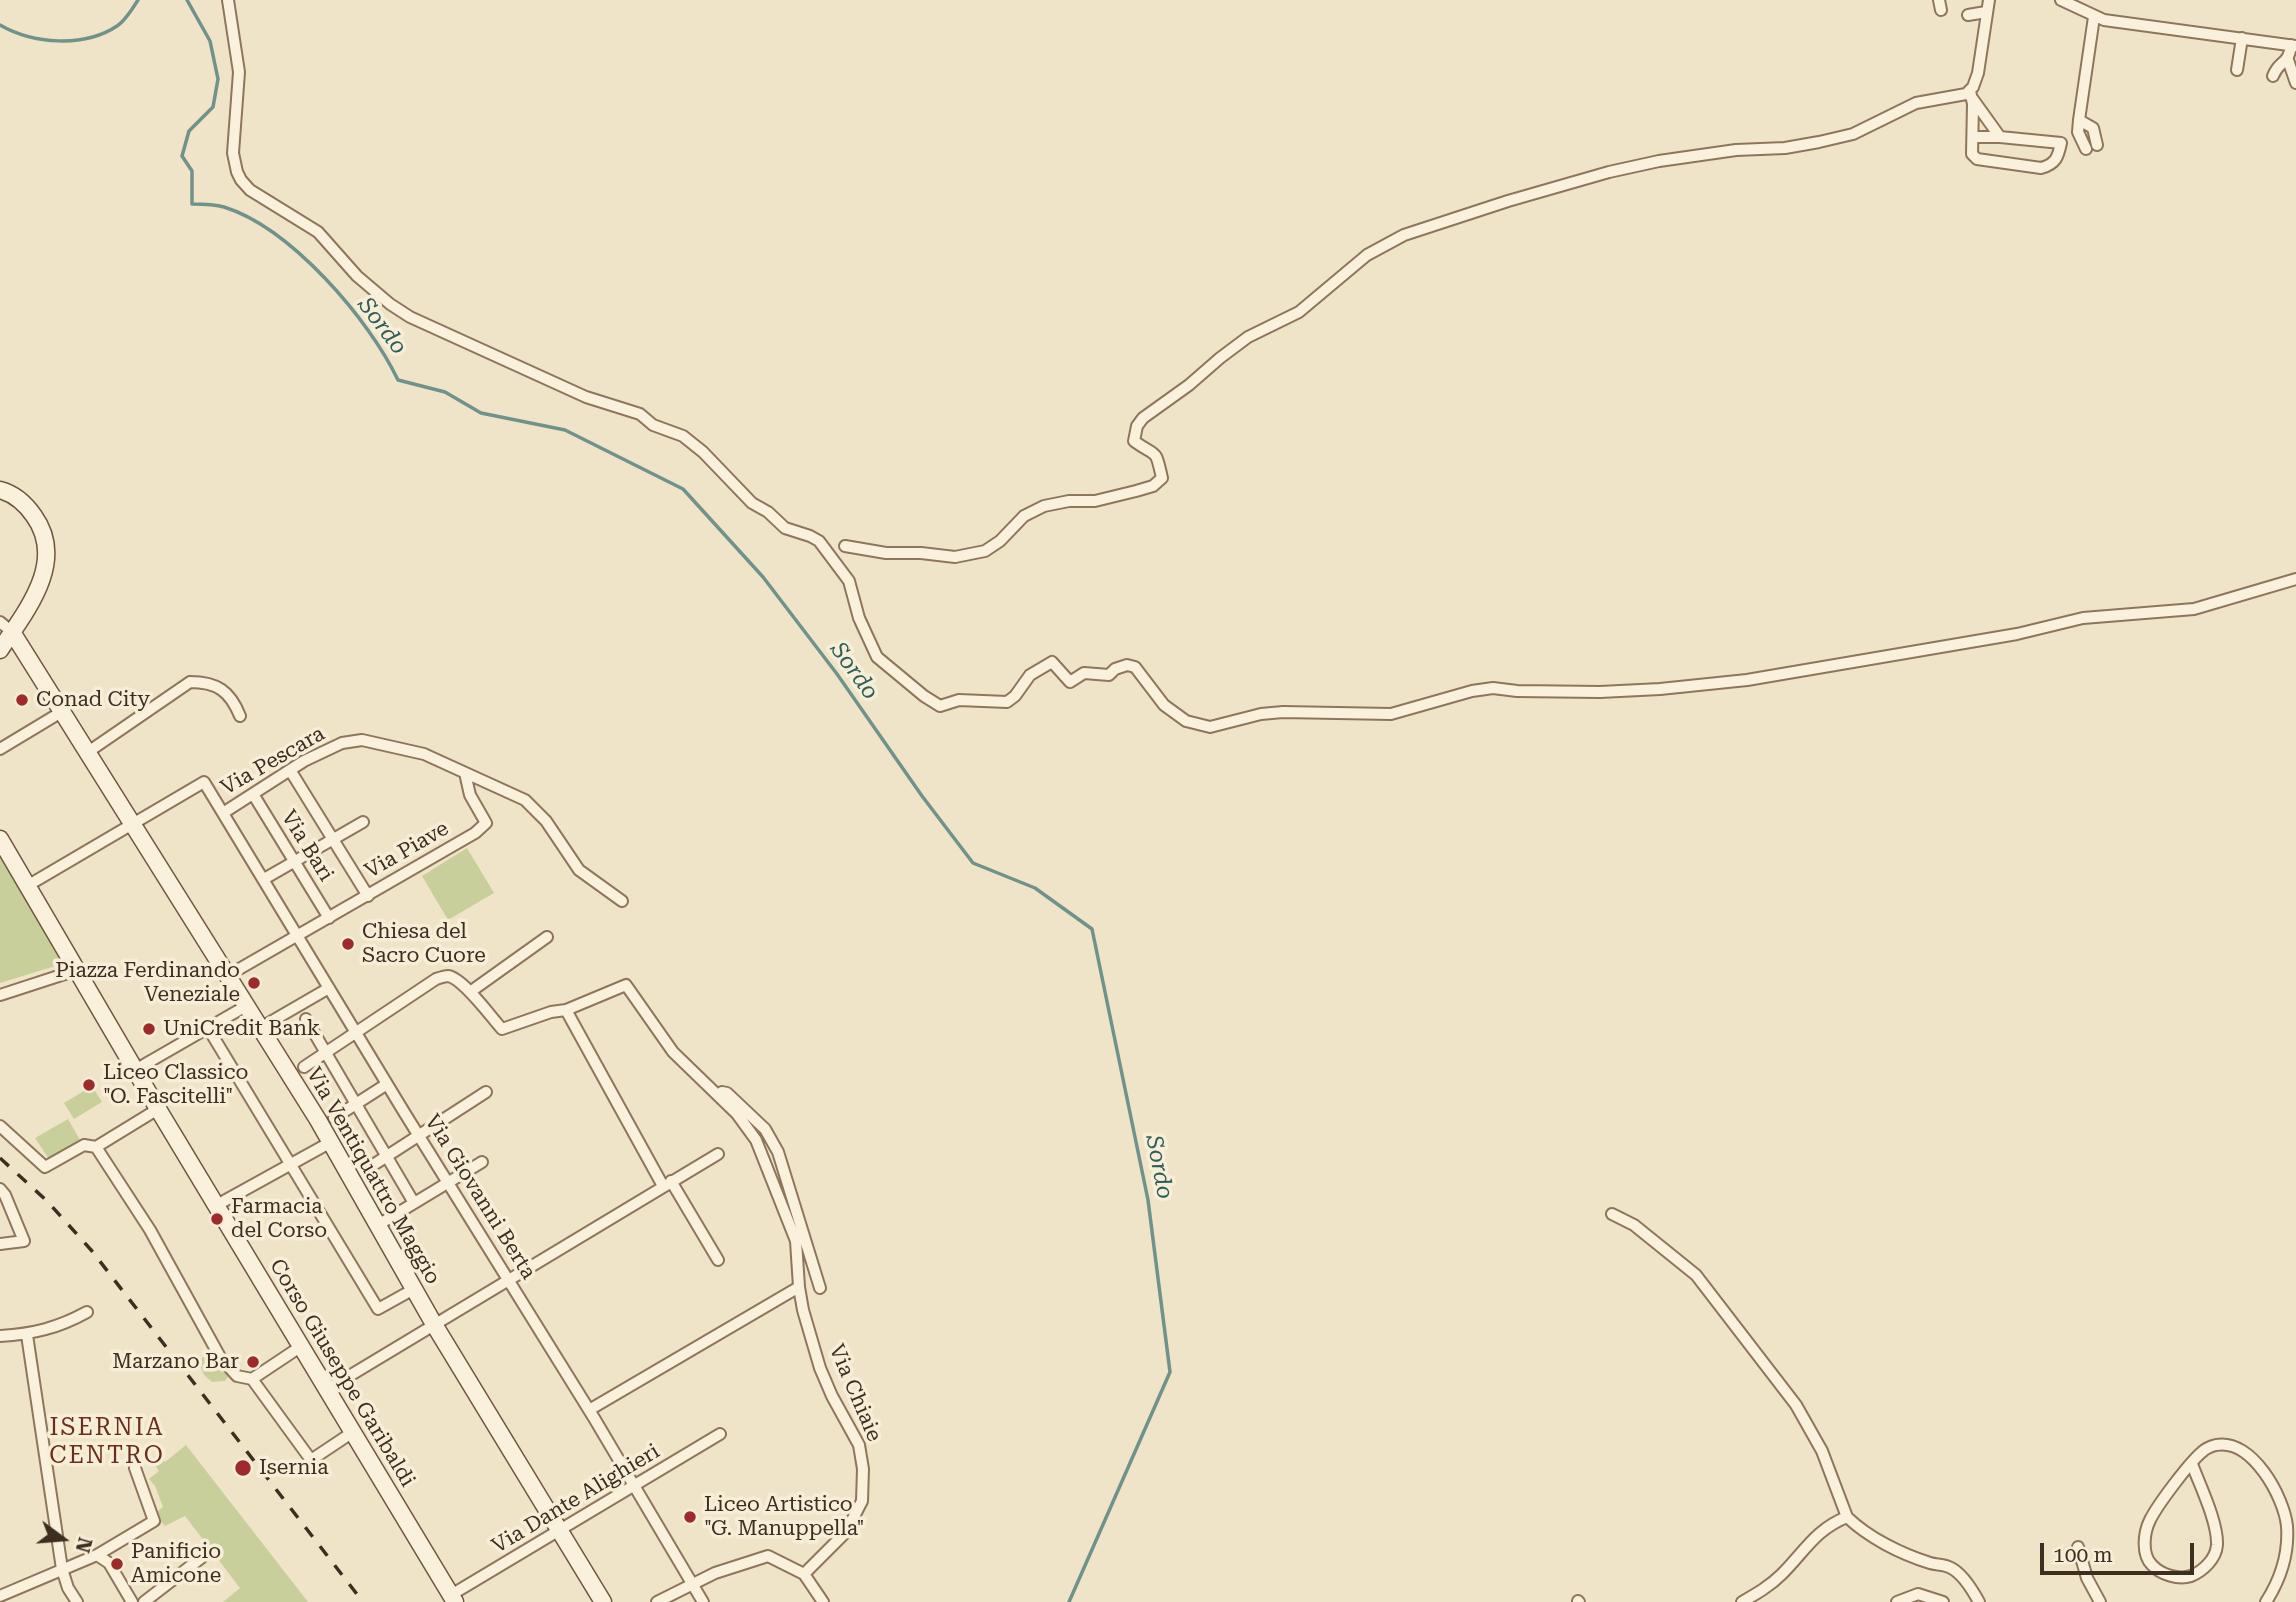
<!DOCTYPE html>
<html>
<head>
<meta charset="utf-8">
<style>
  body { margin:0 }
  #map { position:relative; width:2296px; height:1602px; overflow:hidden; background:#f0e4c8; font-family:"Roboto Serif",serif }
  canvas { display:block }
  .north { position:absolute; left:28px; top:1504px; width:70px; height:70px; -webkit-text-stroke:5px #f7eed8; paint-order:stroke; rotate:106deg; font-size:19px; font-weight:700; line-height:28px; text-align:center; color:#3d2e20 }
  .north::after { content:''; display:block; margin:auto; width:24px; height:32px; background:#3d2e20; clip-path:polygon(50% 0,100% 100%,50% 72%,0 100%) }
  .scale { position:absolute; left:2040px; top:1543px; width:154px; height:32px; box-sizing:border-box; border:4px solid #3d2e20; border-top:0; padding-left:9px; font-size:21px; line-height:24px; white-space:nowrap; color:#3d2e20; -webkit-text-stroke:5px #f7eed8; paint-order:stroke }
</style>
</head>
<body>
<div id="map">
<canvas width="2296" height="1602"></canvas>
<div class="north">N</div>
<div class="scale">100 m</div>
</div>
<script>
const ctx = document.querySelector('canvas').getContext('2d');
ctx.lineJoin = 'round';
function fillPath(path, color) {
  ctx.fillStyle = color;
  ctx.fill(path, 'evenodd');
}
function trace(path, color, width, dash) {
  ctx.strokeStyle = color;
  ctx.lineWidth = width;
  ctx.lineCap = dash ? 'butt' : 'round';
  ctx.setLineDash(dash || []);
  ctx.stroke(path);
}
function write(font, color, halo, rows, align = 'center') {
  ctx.font = font + ' "Roboto Serif",serif';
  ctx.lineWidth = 7;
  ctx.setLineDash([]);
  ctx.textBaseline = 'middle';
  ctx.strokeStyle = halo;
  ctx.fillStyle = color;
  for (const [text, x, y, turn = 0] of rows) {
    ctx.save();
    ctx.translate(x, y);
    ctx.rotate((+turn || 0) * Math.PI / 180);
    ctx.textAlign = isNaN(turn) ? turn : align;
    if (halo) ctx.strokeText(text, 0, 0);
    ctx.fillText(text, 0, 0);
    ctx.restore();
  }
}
fillPath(new Path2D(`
  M467 848 494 893 448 920 422 876Z
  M0 855 65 963 0 983Z
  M92 1086 102 1102 74 1119 64 1103Z
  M68 1119 80 1140 49 1159 35 1138Z
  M206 1355C218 1356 223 1364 230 1374L225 1381 212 1382 204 1375 198 1361Z
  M186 1445 308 1602H223L240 1588 185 1516 165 1526 154 1514 163 1507 155 1486 149 1479 159 1471 151 1460 158 1454 165 1462Z`), '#c9cf9b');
trace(new Path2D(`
  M187 0 210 41 218 79 213 107 189 131 182 156 192 171V204C202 204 214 204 224 207 291 228 369 319 398 380L445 392 481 413 565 430 683 489 763 577 837 674 922 796 973 863 1035 888 1092 929 1148 1200 1170 1372 1069 1602
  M0 25C33 44 84 48 117 26 125 21 133 8 138 0`), '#6f938a', 3.5);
const street = new Path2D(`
  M228 0 239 72 233 153 237 172 241 180 250 190 318 232 357 276 390 304 410 317 586 397 640 414 653 425 683 436 703 452 752 503 768 512 785 528 810 536 819 541 849 581 859 618 877 657 924 696 940 706 959 700 1007 702 1015 696 1030 675 1052 662 1070 682 1084 673 1109 675 1115 669 1127 665 1135 667 1164 705 1186 721 1210 727 1261 714 1283 712 1391 714 1472 691 1493 688 1517 691 1600 692 1660 689 1747 680 2017 634 2083 618 2194 609 2296 579
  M1939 0 1941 10
  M2061 0 2104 20 2296 46
  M1968 15 1986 12
  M2094 17 2079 120 2093 128 2097 145
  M2288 60 2296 83
  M2237 70 2242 38
  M2273 76C2279 60 2289 65 2291 45
  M1970 91 1973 104 1972 154 1977 159 2041 168C2056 164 2058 157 2061 143L2000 137 1972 98
  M2079 120 2078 132 2086 149
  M1973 137H2000
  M845 546 886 553H921L955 557 985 551 1000 541 1024 516 1044 506 1069 501H1095L1136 491 1153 486 1162 478C1155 446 1157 458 1134 441L1137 426 1143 418 1189 385 1220 358 1248 337 1299 312 1367 255 1404 235 1508 201 1609 172 1659 161 1736 150 1785 148 1819 142 1853 134 1916 103 1966 94 1973 87 1978 73 1989 0
  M0 622 12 632
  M0 749 63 711
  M88 752 190 682C217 682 230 691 240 716
  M290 770 368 896
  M253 794 329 918
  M223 813 304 761 342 743 362 740 424 754 525 800 546 821 579 870 622 901
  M264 879 363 822
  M27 886 204 782 404 1112 594 1418 703 1602
  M227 976 475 833 486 823 470 795 465 773
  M470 992 547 937
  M0 995 77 970
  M566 1010 663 1186
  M306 1019 414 1203
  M208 1028 378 1309 414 1289
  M260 1028 329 988
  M304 1067 436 979C439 978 445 976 448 976 463 978 491 1017 502 1029L551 1012 566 1010 626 985 673 1052 737 1114 756 1140 796 1241 799 1287 803 1310 820 1368 832 1396 859 1445 863 1469 862 1501 846 1532 804 1574
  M135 1070 246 1006
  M722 1092 727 1093 765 1129 778 1152 820 1288
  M334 1118 387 1084
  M0 1126 45 1167 84 1145 96 1147
  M96 1147 150 1230 220 1357 237 1376 252 1379
  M96 1147 158 1109
  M367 1169 486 1092
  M671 1181 718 1260
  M0 1189 5 1195 24 1241 0 1244
  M217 1205 331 1142
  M1612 1214 1634 1225 1696 1275 1796 1405 1822 1451 1847 1517
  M378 1225 482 1162
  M27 1335 62 1569 68 1588 77 1602
  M0 1336C33 1334 58 1328 87 1312
  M300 1347 252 1379 311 1460 347 1436 354 1435
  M326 1390 718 1154
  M589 1410 799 1287
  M2192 1464C2200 1486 2218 1522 2217 1545 2216 1559 2203 1571 2191 1576 2179 1580 2161 1575 2152 1565 2141 1554 2144 1532 2150 1520 2158 1504 2189 1463 2202 1452 2205 1449 2212 1446 2216 1445 2252 1438 2284 1497 2287 1526 2289 1553 2280 1580 2266 1602
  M2078 1547 2087 1578 2100 1602
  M97 1555 109 1563 132 1602
  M451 1595 720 1434
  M0 1596 97 1555 154 1521 135 1468
  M1578 1601 1579 1602
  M144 1602 201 1558
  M657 1602 715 1573 768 1556 804 1574 823 1602
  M1742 1602C1756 1594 1770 1586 1782 1574 1804 1552 1816 1529 1847 1517 1869 1538 1901 1554 1930 1563 1936 1565 1945 1564 1951 1568 1963 1574 1973 1591 1979 1602
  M1897 1602 1918 1594 1943 1602`);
const secondary = new Path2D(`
  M0 490C15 494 25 503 34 516 67 562 26 611 0 650
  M12 632 318 1120 435 1326 603 1602
  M0 839 158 1109 455 1602`);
trace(street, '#8d765c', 14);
trace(secondary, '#6f573f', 19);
trace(street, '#faf1dc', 10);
trace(secondary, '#faf1dc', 16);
trace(new Path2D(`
  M0 1158 47 1201 92 1251 363 1602`), '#3d2e20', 3.5, [12, 12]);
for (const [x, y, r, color] of [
  [22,700,7,"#9e2a2b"],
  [348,944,7,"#9e2a2b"],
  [254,983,7,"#9e2a2b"],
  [149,1029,7,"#9e2a2b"],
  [89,1085,7,"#9e2a2b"],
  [217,1219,7,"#9e2a2b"],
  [253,1362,7,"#9e2a2b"],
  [243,1468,9,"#9e2a2b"],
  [690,1517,7,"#9e2a2b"],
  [117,1564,7,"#9e2a2b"]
]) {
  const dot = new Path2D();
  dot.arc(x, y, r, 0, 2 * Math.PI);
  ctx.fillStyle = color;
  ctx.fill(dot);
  trace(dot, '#f7eed8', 2.5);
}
write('21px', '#3d2e20', '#f7eed8', [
  ["Conad City",36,700],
  ["Chiesa del",362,932],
  ["Sacro Cuore",362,956],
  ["Piazza Ferdinando",240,971,"right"],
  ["Veneziale",240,995,"right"],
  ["UniCredit Bank",163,1029],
  ["Liceo Classico",103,1073],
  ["\"O. Fascitelli\"",103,1097],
  ["Farmacia",231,1207],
  ["del Corso",231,1231],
  ["Marzano Bar",239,1362,"right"],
  ["Isernia",259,1468],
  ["Liceo Artistico",704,1505],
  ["\"G. Manuppella\"",704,1529],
  ["Panificio",131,1552],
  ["Amicone",131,1576]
], 'left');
write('21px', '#3d2e20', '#f7eed8', [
  ["Via Pescara",273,761,-30],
  ["Via Bari",307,846,58],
  ["Via Piave",407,850,-30],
  ["Via Ventiquattro Maggio",373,1176,60],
  ["Via Giovanni Berta",480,1197,58],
  ["Corso Giuseppe Garibaldi",342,1373,59],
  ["Via Chiaie",855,1393,67],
  ["Via Dante Alighieri",576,1499,-31]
]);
write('italic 23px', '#2f5d5a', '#f7eed8', [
  ["Sordo",382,326,53],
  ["Sordo",854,671,54],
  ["Sordo",1159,1167,79]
]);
ctx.letterSpacing = '2px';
write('24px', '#6b2e1e', '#f7eed8', [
  ["ISERNIA",107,1428],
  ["CENTRO",107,1456]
]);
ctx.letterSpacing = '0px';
</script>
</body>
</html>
